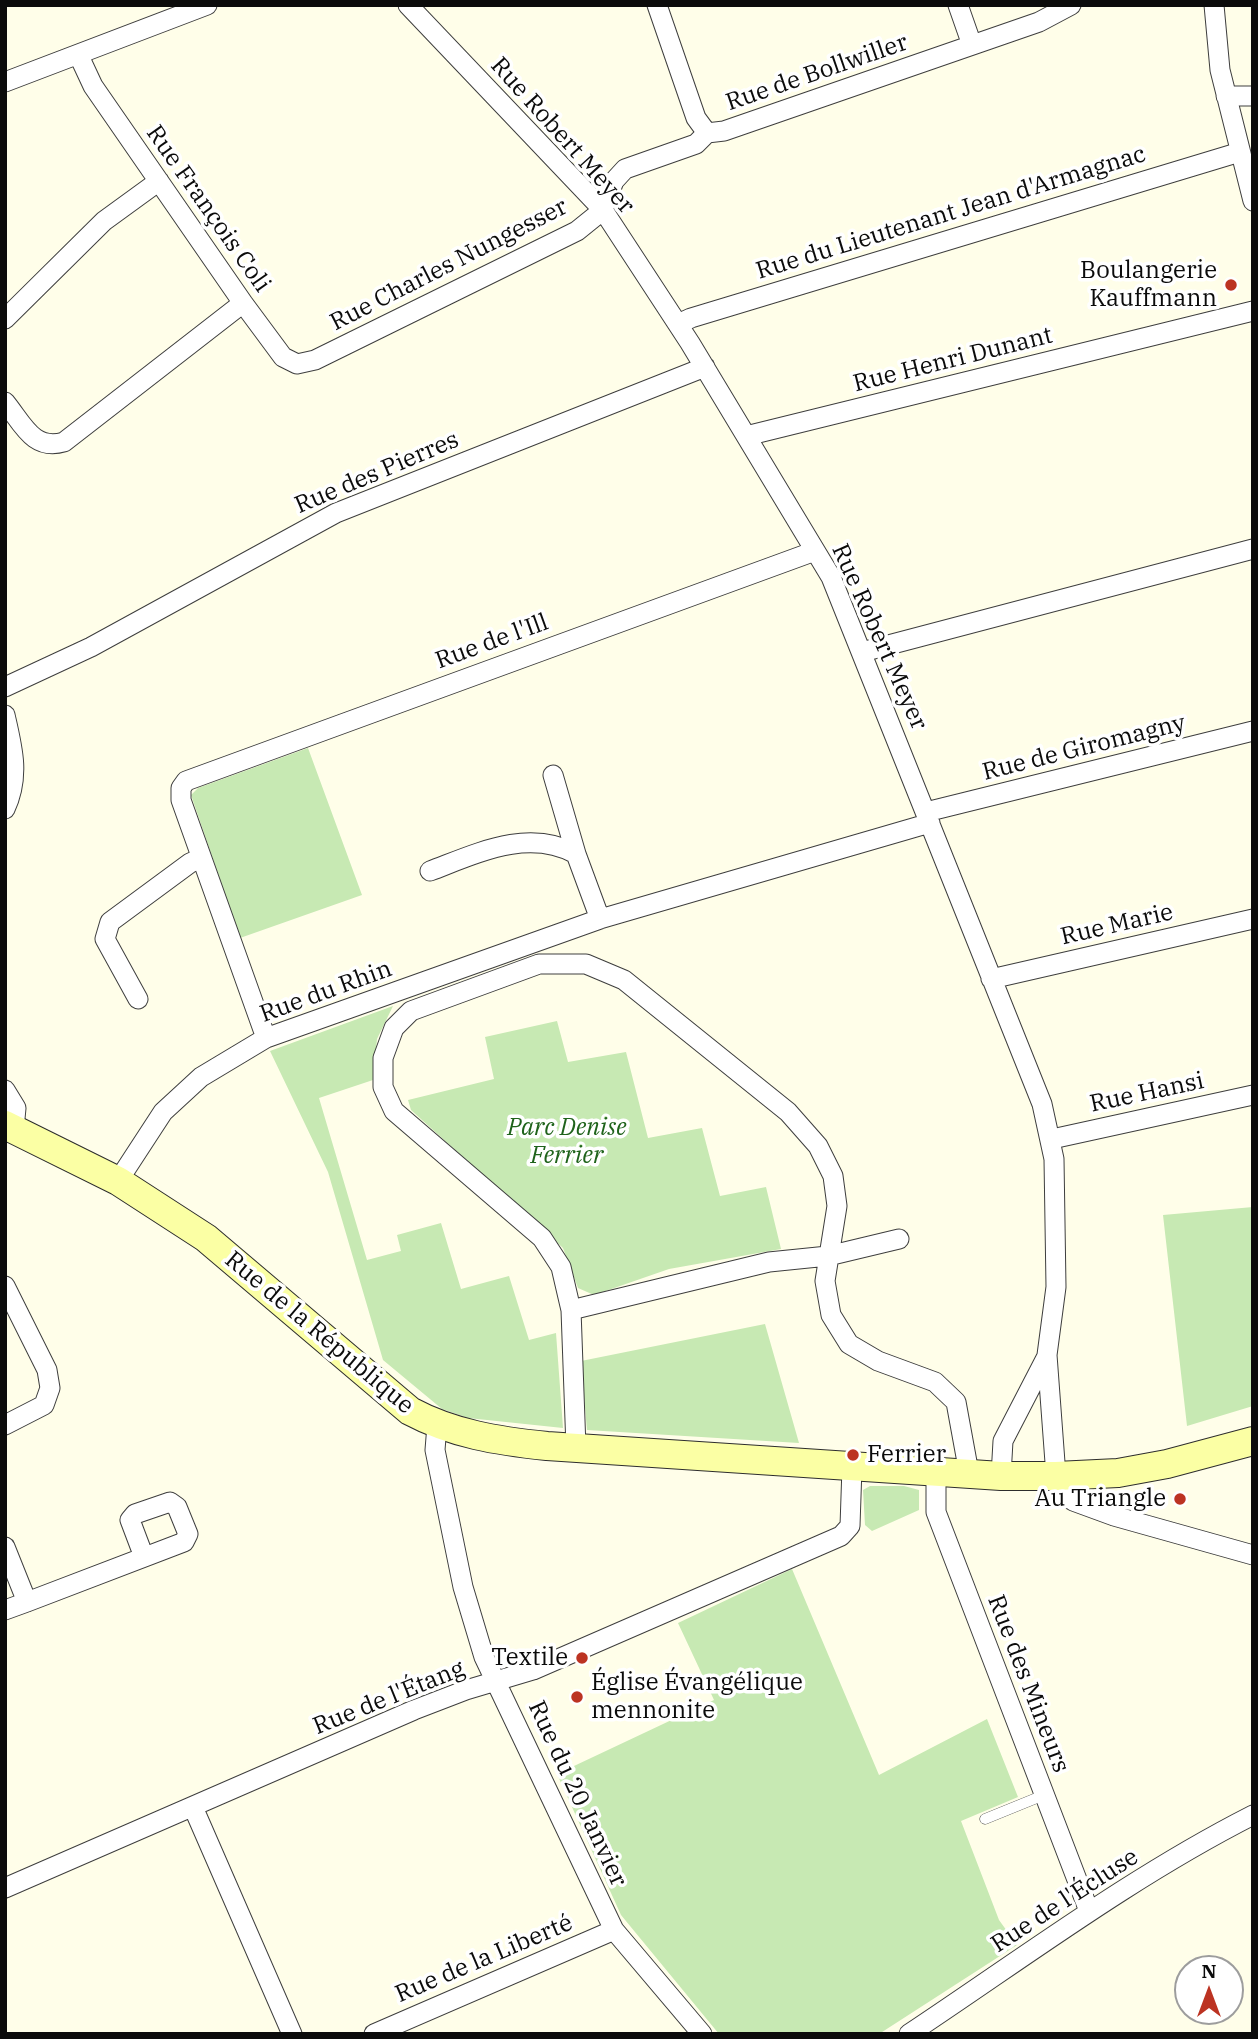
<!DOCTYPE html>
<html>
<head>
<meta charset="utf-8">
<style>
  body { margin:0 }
  #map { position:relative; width:1258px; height:2039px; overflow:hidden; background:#fffee9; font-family:"IBM Plex Serif",serif }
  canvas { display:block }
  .frame { position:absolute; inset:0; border:7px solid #0b0b0b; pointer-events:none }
  .north { position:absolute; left:1174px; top:1955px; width:70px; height:70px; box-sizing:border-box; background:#fff; border:2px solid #9d9d9d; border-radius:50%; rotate:0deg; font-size:19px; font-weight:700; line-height:28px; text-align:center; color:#0b0b0b }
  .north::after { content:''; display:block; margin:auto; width:24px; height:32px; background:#bc3322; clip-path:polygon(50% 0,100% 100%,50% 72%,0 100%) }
</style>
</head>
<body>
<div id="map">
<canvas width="1258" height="2039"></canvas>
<div class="frame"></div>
<div class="north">N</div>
</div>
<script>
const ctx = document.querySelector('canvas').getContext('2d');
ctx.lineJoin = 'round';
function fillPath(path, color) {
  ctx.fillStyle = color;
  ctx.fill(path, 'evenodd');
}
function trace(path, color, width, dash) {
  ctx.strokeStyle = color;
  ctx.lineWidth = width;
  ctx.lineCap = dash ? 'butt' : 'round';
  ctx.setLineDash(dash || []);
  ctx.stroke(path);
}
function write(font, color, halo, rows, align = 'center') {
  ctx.font = font + ' "IBM Plex Serif",serif';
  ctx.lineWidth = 7;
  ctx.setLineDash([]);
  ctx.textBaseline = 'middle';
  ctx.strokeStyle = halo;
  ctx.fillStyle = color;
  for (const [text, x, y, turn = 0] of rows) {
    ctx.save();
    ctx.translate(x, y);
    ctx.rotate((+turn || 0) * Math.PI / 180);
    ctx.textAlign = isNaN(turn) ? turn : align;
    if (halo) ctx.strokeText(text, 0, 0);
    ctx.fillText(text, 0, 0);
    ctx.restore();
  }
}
fillPath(new Path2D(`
  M308 748 362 895 240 938 191 795 198 788Z
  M393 1006 377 1039 373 1080 319 1098 367 1260 401 1251 397 1235 441 1223 461 1289 509 1276 529 1340 556 1333 563 1428 468 1418 442 1409 383 1360 328 1172 270 1051Z
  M557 1021 568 1062 626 1052 648 1138 702 1128 720 1196 766 1187 781 1249 669 1269 594 1295 578 1288 563 1248 411 1110 408 1100 494 1079 485 1037Z
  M1253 1207V1406L1187 1426 1163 1215Z
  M765 1324 799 1443 587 1430 581 1361Z
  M870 1486H904L919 1490V1510L872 1531 865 1525 863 1490Z
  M792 1569 879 1775 987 1719 1018 1797 961 1821 999 1920 1017 1945 879 2034H719L621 1915 557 1774 714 1700 678 1623Z`), '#c7e9b3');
const lane = new Path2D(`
  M985 1819 1044 1795`);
const street = new Path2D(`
  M408 5 603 210 690 343 831 577 1042 1104 1054 1159 1056 1287 1047 1355 1056 1476 1073 1501 1114 1516 1253 1555
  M657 5 696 118 707 133
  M958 5 972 45
  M1214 5 1220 70 1253 201
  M79 56 93 86 243 303 283 357 297 364 315 360 577 231 603 210
  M5 82 207 5
  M1226 96H1253
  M603 210 614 181 625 169 696 144 707 133 724 131 1039 22 1071 5
  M5 319 104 221 159 181
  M678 324 691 318 1240 152
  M5 402C23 424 33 451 64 442L243 303
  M746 436 1253 311
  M862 652 1253 549
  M5 687 91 647 336 513 705 367
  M5 715C13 749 20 777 5 809
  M553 775 576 854
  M926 812 1253 731
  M430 871C478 853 528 828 576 854L600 919
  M991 979 1253 919
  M138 999 105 939 110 922 190 863 201 858
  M266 1038 181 800V788L186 781 815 551
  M5 1090 16 1108 14 1129
  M1052 1139 1253 1095
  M118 1181 163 1112 201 1077 266 1038 600 919 930 823
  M5 1286 47 1370 50 1388 44 1405 5 1425
  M571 1310 769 1262 828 1256 899 1239
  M437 1425 435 1450 463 1587 484 1657 614 1930 702 2034
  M576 1448 571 1310 561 1267 542 1238 394 1111 383 1087V1058L394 1028 411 1011 539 964H586L624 980 788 1112 818 1146 833 1176 837 1206 825 1281 831 1315 849 1344 878 1361 935 1382 956 1402 969 1473
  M936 1471V1512L1089 1911
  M1001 1476 1003 1441 1047 1356
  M5 1547 27 1602
  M5 1610 27 1602 184 1542 188 1534 177 1507 170 1502 135 1514 130 1520 144 1557
  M193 1807 292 2034
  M5 1888 414 1710 466 1690 533 1670 841 1536 850 1526 852 1467
  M374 2034 614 1930
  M909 2034C1022 1959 1131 1877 1253 1815`);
const secondary = new Path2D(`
  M5 1125 118 1181 206 1238 410 1411C453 1434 498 1441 547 1446L1001 1476H1056L1118 1473 1167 1464 1253 1441`);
trace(lane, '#3e3e3e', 11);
trace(street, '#3e3e3e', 21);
trace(secondary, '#2d2d2d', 30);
trace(lane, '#fff', 10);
trace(street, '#fff', 19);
trace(secondary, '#fbffa4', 28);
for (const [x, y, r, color] of [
  [1231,285,7,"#bc3322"],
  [853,1455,7,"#bc3322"],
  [1180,1499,7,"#bc3322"],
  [582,1658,7,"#bc3322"],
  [577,1697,7,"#bc3322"]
]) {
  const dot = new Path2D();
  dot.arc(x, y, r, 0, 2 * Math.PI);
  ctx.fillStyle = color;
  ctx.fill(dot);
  trace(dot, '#fff', 2.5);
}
write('24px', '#0b0b0b', '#fff', [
  ["Rue de Bollwiller",817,73,-19],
  ["Rue Robert Meyer",562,136,48],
  ["Rue François Coli",208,209,55],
  ["Rue du Lieutenant Jean d'Armagnac",951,213,-17],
  ["Rue Charles Nungesser",449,265,-27],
  ["Rue Henri Dunant",953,360,-14],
  ["Rue des Pierres",377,473,-23],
  ["Rue Robert Meyer",879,637,66],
  ["Rue de l'Ill",492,642,-20],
  ["Rue de Giromagny",1084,748,-14],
  ["Rue Marie",1117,925,-13],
  ["Rue du Rhin",326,992,-20],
  ["Rue Hansi",1147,1093,-12],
  ["Rue de la République",319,1333,40],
  ["Rue des Mineurs",1028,1684,69],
  ["Rue de l'Étang",389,1698,-22],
  ["Rue du 20 Janvier",577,1794,65],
  ["Rue de l'Écluse",1065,1901,-33],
  ["Rue de la Liberté",484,1959,-23]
]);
write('24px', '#0b0b0b', '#fff', [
  ["Boulangerie",1217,271],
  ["Kauffmann",1217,299],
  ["Ferrier",867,1455,"left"],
  ["Au Triangle",1166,1499],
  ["Textile",568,1658],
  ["Église Évangélique",591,1683,"left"],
  ["mennonite",591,1711,"left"]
], 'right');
write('italic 24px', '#1f631b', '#fff', [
  ["Parc Denise",567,1128],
  ["Ferrier",567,1156]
]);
</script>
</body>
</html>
